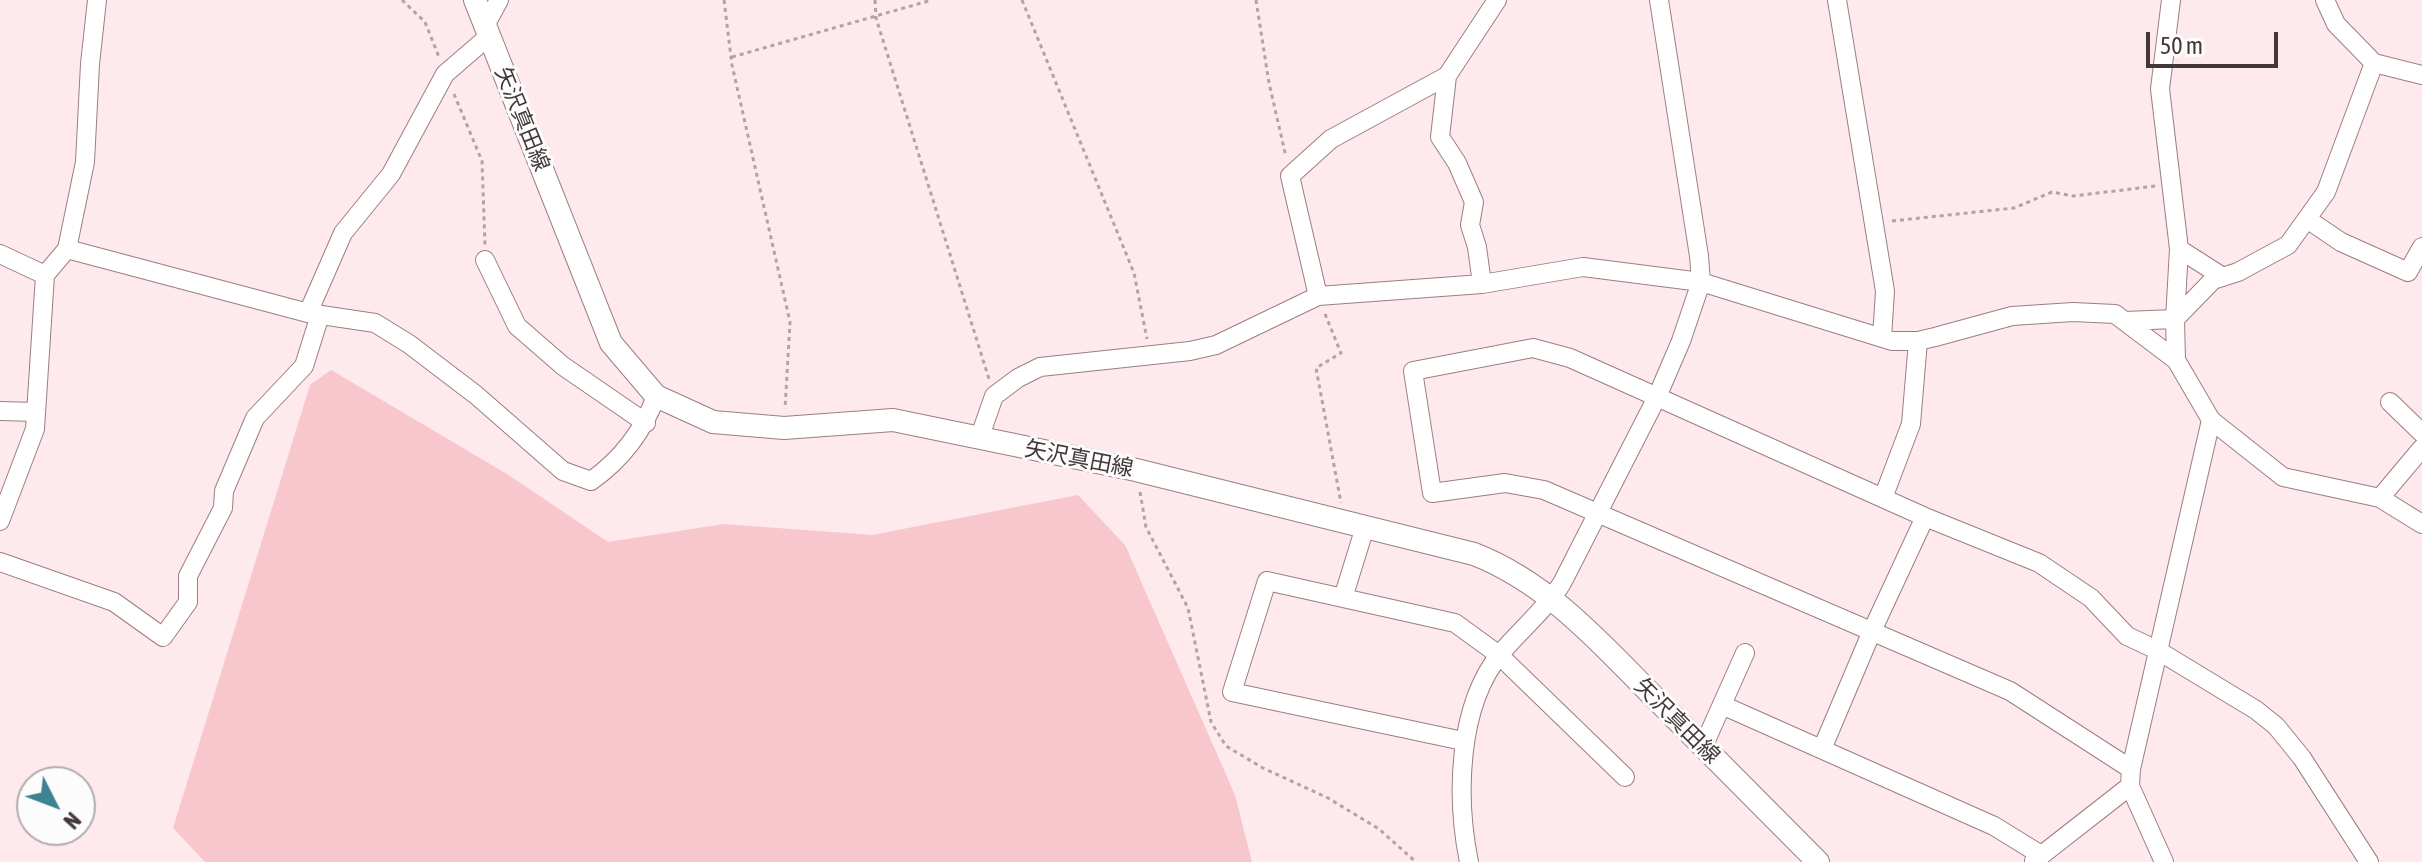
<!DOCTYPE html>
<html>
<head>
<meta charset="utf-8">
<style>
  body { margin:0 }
  #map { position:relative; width:2422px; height:862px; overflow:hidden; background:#fee9ec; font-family:"Asap Condensed",sans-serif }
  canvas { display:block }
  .north { position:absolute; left:16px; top:766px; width:80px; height:80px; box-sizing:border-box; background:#fcfcfc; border:2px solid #b2adae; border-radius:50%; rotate:132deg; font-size:22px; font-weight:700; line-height:32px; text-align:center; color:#443739 }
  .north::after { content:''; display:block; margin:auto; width:28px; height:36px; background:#3f8392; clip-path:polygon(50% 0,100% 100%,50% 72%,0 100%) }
  .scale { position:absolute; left:2146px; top:32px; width:132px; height:36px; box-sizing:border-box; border:4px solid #443739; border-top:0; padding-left:10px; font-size:24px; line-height:28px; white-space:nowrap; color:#443739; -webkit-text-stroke:6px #fcfcfc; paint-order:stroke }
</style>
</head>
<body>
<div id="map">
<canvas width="2422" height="862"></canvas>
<div class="north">N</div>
<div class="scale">50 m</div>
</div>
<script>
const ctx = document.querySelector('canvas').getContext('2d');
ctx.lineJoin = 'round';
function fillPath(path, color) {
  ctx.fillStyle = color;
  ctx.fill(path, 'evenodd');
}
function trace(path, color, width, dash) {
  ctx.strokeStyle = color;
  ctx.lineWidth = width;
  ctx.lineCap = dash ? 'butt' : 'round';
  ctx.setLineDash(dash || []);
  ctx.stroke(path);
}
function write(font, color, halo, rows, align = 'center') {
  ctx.font = font + ' "Asap Condensed","Noto Sans JP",sans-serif';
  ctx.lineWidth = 6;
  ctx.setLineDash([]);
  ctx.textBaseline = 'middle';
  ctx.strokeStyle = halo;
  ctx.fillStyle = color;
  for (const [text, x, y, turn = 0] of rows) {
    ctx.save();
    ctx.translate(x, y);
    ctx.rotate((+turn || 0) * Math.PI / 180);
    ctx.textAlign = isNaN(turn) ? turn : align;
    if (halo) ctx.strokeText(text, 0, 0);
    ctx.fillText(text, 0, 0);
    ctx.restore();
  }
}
fillPath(new Path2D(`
  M331 370 507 474 608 542 724 524 872 535 1078 495 1125 545 1235 795 1252 862H205L173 828 310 385Z`), '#f8c6cd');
const minor = new Path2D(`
  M1837 0 1885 291 1882 338
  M2171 0 2160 89 2179 249 2175 319 2176 360
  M2325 0 2336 24 2374 63 2422 75
  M485 26 499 0
  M1447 76 1440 137 1457 163 1474 202 1470 225 1477 247 1482 284
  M2307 219 2341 242 2408 272 2422 247
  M67 249 308 313 375 323 409 344 476 395 563 471 591 481C622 459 643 432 656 396
  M2179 249 2223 277
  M0 254 45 275
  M485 260 517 326 563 366 646 423
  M1318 296 1290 176 1331 139 1447 76 1497 0
  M308 313 343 233 391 174 445 74 489 36
  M2125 321 2175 319 2213 280 2238 272 2288 245 2326 192 2374 63
  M2390 402 2422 433
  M0 411 36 412
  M979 439 994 396 1018 378 1040 367 1190 351 1216 345 1318 296 1482 284 1583 267 1701 282 1892 341H1918L1935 337 2012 316 2073 312 2115 314 2176 360 2211 420 2283 477 2380 498 2422 524
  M1883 498 1911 424 1918 341
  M2380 498 2422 448
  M0 521 35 429 45 275 67 249 85 162 90 64 97 0
  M0 562 114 602 163 637 188 602V576L223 508 224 491 255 418 304 366 320 315
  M1343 598 1365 527
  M1722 705 1994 826 2041 855
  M1463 741 1232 692 1267 581 1455 623 1499 655 1625 777
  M1703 747 1745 653
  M1822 749 1872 631 1925 517
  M2131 769 2010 691 1544 490 1505 483 1432 493 1413 371 1533 348 1570 358 1925 517 2039 563 2091 598 2127 636 2157 650 2256 710 2276 726 2302 758 2369 862
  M2034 861 2130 786
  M1469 862C1456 798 1457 706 1501 653 1521 629 1545 610 1562 583L1657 397 1681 341 1701 282 1699 256 1659 0
  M2164 862 2130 786 2131 769 2211 420`);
const major = new Path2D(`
  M475 0 611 343 656 396 713 422 784 428 893 420 1136 470 1474 554C1551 584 1605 648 1663 706 1714 758 1766 810 1818 862`);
trace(minor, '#9c7e82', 20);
trace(major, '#9c7e82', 24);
trace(new Path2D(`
  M402 0 425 22 439 57
  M724 0 732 65 790 322 785 409
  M875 0 876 18 989 379
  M1022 0 1134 273 1147 339
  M1256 0 1269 83 1286 157
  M732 57 932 0
  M454 94 482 161 485 245
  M1892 221 2014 208 2052 192 2073 196 2156 186
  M1325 314 1341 353 1316 368 1341 503
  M1140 492 1146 527 1188 608 1211 722 1226 746 1263 768 1328 798 1379 829 1416 862`), '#b4a2a4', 3, [4, 4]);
trace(minor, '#fff', 18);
trace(major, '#fff', 22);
write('22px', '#443739', '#fcfcfc', [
  ["矢沢真田線",522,119,68],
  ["矢沢真田線",1079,459,11],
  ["矢沢真田線",1677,721,45]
]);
</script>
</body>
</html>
